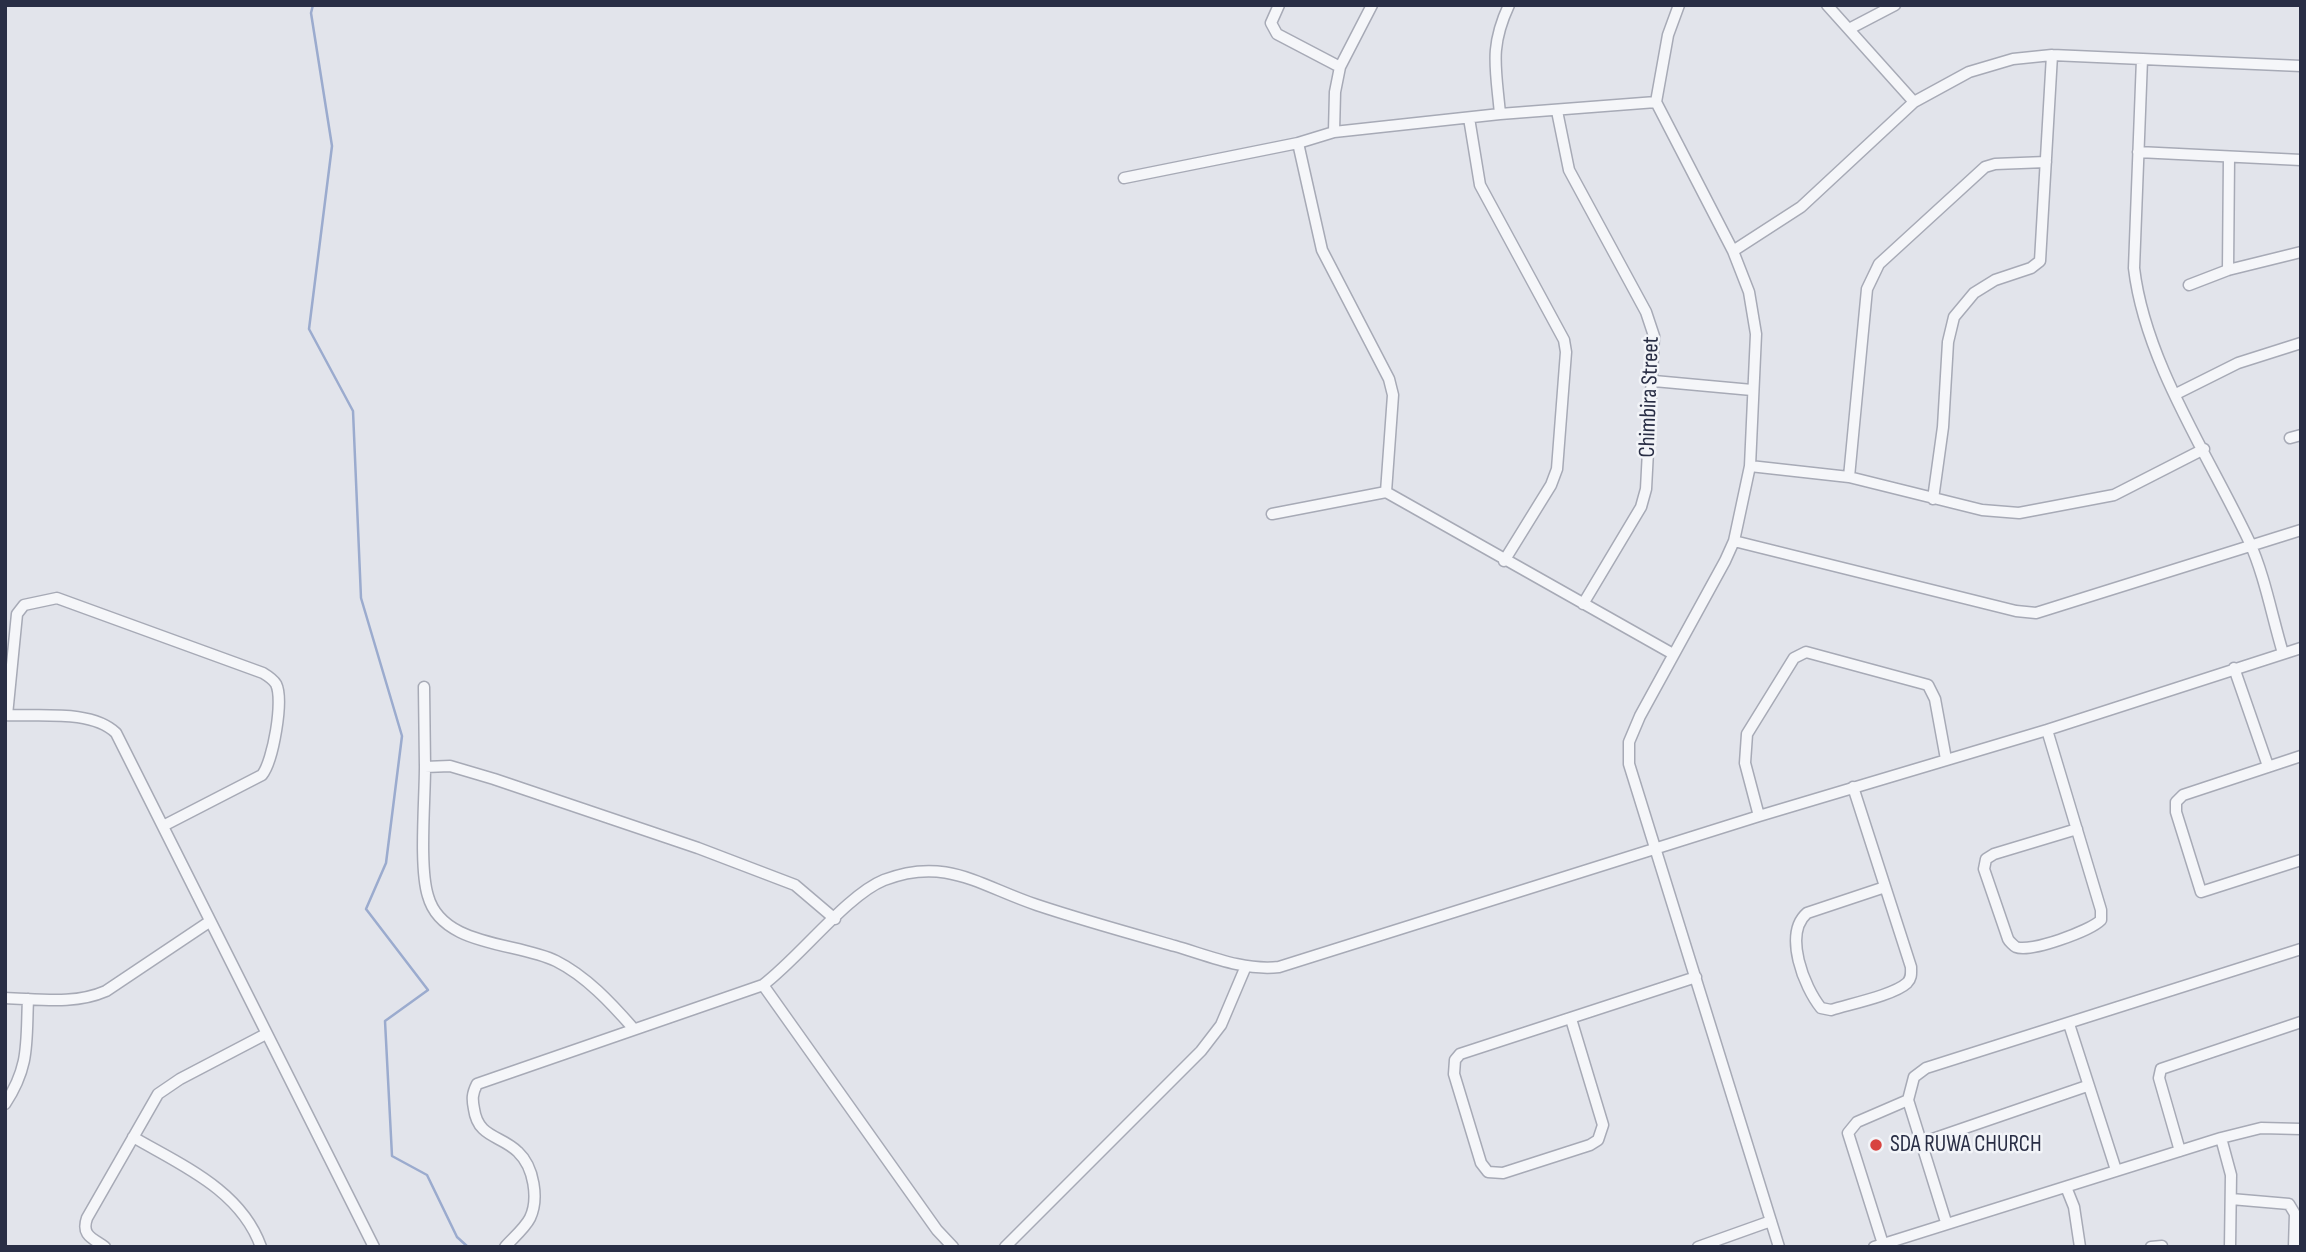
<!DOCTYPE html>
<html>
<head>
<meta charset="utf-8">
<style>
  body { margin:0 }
  #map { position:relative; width:2306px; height:1252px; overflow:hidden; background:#e2e4eb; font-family:"Sofia Sans Condensed",sans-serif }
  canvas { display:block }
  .frame { position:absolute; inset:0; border:7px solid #292e45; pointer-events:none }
</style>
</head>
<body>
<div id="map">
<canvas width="2306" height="1252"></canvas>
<div class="frame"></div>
</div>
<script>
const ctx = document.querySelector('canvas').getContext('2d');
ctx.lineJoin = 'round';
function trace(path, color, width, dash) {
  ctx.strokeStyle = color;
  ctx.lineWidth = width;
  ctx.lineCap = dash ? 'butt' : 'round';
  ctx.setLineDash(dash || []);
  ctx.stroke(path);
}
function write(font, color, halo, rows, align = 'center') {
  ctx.font = font + ' "Sofia Sans Condensed",sans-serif';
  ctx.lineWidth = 5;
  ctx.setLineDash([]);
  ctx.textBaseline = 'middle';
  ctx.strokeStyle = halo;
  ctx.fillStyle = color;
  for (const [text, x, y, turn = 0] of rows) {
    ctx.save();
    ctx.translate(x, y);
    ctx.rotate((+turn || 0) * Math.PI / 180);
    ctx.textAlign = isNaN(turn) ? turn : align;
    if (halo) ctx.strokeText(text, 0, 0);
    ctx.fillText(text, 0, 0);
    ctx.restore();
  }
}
trace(new Path2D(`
  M313 5 311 13 332 146 309 329 353 411 361 598 402 736 386 863 366 909 428 990 385 1021 392 1156 427 1175 457 1237 468 1247`), '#9babce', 2.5);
const minor = new Path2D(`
  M1279 5 1271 23 1277 34 1340 67
  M1679 5 1668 35 1656 102 1733 251 1749 292 1756 334 1750 466 1734 541 1725 561 1640 716 1629 742V764L1779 1247
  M1827 5 1914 102
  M1849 29 1895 5
  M2142 59 2134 268C2145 362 2209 456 2249 541 2265 576 2272 617 2283 653
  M1557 111 1569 170 1646 312 1654 336 1646 489 1641 507 1583 604
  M1500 114C1496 68 1489 48 1509 5
  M1469 118 1480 185 1564 340 1566 352 1557 469 1551 485 1504 561
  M1334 132 1335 92 1340 67 1372 5
  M1298 143 1322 250 1389 379 1393 395 1386 492 1673 654
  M2138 152 2301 160
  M1124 178 1298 143 1334 132 1500 114 1656 102
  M1733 251 1801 207 1914 102 1969 72 2013 59 2052 55 2301 66
  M2228 270 2229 158
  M2189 285 2228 270 2301 252
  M1654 381 1752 390
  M2176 394 2238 363 2301 343
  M2290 438 2301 435
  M1750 466 1849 477 1982 510 2019 513 2114 495 2204 449
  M1849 477 1867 289 1879 264 1985 167 1995 164 2046 162
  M1933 499 1943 427 1948 342 1954 317 1974 293 1995 280 2031 268 2040 261 2052 55
  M1272 514 1386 492
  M1734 541 2016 611 2036 613 2301 530
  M2234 668 2268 766
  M424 687 425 767 450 766 494 779 698 848 795 885 835 919
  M5 715C38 717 91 709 116 733L374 1247
  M7 715 17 614 24 605 57 598 263 673C268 676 273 679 276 684 284 700 273 761 262 775L163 826
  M2047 730 2101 910V920C2090 931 2030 953 2016 947 2014 946 2009 941 2008 939L1984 869 1986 859 1994 854 2077 829
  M2301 756 2183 795 2176 802V812L2201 892 2301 860
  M425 767C425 800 419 868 428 896 442 947 517 942 556 961 586 976 611 1003 633 1028
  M1853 787 1911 967C1911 973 1912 978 1907 983 1894 995 1850 1004 1831 1010L1821 1008C1804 987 1783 934 1807 913L1885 887
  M1759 816 1745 763 1747 734 1794 658 1806 652 1928 685 1935 699 1946 759
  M763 985 937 1230 953 1247
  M5 998C39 999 74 1005 106 991L209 922
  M1571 1019 1603 1125 1598 1140 1590 1145 1503 1173 1488 1172 1481 1163 1454 1074 1455 1060 1460 1054 1696 977
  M2069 1024 2116 1170
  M5 1104C30 1066 26 1043 28 999
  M133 1137C181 1165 241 1190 261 1247
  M2221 1138 2231 1175 2230 1247
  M1921 1143 2087 1086
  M2180 1151 2159 1078 2161 1069 2301 1022
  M2066 1187 2074 1207 2080 1247
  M2231 1199 2289 1204 2295 1214 2294 1247
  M1946 1222 1908 1100 1914 1077 1926 1068 2301 949
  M1883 1244 1848 1133 1857 1122 1908 1100
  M105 1247C92 1238 81 1235 87 1218L158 1094 180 1079 266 1034
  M505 1247C513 1238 525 1228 530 1218 539 1199 534 1167 518 1152 501 1135 478 1138 474 1109 472 1099 472 1094 477 1084L763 985C800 957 847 895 884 880 946 856 980 886 1037 905 1082 920 1129 933 1175 946 1209 956 1244 971 1279 967L1759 816 2047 730 2301 648
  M1005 1247 1201 1051 1221 1025 1246 966
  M1698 1247 1771 1221
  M1874 1247 2221 1138 2261 1128 2301 1129
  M2151 1247 2162 1246`);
trace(minor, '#a7aab6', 13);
trace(minor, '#f5f6f9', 10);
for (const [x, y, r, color] of [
  [1876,1145,7,"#d84440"]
]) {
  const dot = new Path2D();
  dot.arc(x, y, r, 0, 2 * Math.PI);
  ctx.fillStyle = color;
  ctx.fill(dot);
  trace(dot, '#f2f4f8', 2.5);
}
write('23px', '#292e45', '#f2f4f8', [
  ["Chimbira Street",1650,397,-88]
]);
write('23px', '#292e45', '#f2f4f8', [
  ["SDA RUWA CHURCH",1890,1145]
], 'left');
</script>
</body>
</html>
